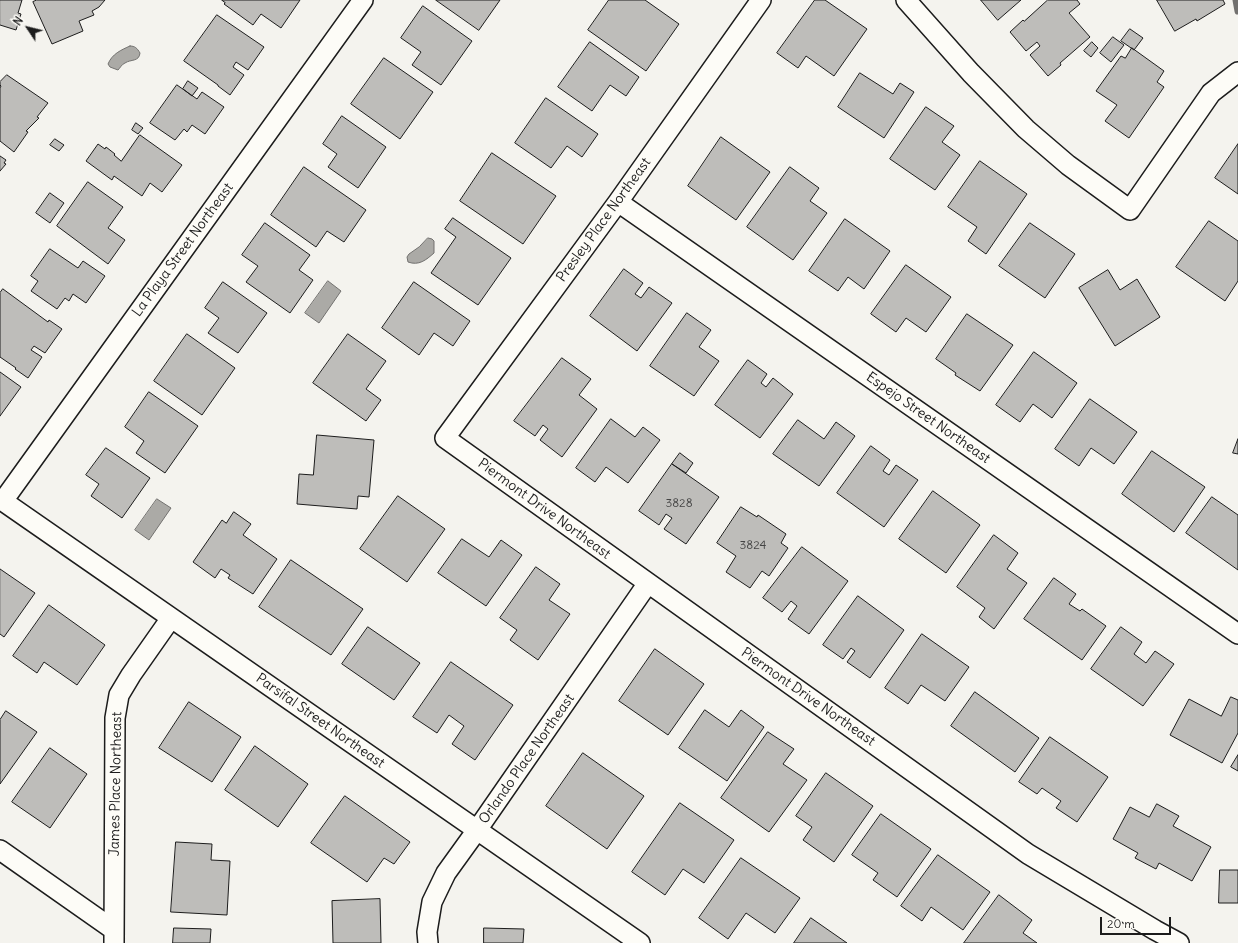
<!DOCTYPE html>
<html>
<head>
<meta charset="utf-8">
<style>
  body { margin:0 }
  #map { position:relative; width:1238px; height:943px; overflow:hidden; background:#f4f3ee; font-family:Delius,sans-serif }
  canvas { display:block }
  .north { position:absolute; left:8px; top:8px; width:40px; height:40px; -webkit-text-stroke:3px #fdfcf7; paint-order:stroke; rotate:305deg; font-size:11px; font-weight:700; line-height:16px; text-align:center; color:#1c1c1c }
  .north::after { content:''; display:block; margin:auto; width:14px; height:18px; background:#1c1c1c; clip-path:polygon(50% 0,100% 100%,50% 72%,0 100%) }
  .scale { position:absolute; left:1100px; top:917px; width:71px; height:18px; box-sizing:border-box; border:2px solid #1c1c1c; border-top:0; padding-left:5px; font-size:12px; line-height:14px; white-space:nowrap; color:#1c1c1c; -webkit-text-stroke:3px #fdfcf7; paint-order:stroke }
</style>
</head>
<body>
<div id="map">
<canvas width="1238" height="943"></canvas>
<div class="north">N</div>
<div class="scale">20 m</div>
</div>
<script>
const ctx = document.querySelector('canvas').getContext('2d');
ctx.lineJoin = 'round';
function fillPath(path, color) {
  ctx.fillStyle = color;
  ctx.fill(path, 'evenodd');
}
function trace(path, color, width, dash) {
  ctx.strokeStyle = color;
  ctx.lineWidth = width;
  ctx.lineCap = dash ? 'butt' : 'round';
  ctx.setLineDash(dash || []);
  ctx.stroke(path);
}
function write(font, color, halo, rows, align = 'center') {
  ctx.font = font + ' Delius,sans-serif';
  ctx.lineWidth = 3;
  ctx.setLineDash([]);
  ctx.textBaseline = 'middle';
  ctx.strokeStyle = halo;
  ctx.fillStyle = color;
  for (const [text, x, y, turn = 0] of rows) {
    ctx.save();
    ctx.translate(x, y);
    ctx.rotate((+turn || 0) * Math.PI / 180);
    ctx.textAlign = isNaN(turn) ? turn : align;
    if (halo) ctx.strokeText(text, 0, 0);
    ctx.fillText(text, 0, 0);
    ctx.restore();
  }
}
const water = new Path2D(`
  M130 46C135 46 137 48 140 53 139 62 131 59 125 63 122 64 120 68 118 70L110 67 108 64C112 54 121 50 130 46Z
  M428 238 432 239 434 241V253C426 260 419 266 408 262L407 257 409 254 419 247Z
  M328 281 341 291 319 323 305 313Z
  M157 499 171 508 149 540 135 530Z`);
fillPath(water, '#abaaa6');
trace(water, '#72716f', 1);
trace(new Path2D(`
  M1236 0 1238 11`), '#72716f', 7);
const building = new Path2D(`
  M0 0H22L18 13 21 14 16 30 0 25Z
  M37 0H105L99 7 92 11 94 15 79 21 83 31 52 44 33 2Z
  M222 0H300L281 28 261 14 253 25 224 4 225 3Z
  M436 0H500L479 30Z
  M609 0H645L679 24 646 71 588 30Z
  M815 0H825L867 29 834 76 806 56 798 68 777 53Z
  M981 0H1021L998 20Z
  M1048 0H1077L1080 4 1069 13 1090 37 1060 63 1061 65 1048 76 1030 55 1040 46 1037 42 1026 51 1010 32 1023 20 1024 21Z
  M1157 0H1223L1225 4 1197 21 1196 19 1175 31Z
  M423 6 472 41 441 85 412 65 421 52 401 38Z
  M217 15 264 47 248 70 236 62 233 67 244 75 230 95 218 86V85L184 61Z
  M1130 29 1143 38 1134 50 1121 41Z
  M1113 37 1124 45 1111 62 1100 53Z
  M590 42 639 77 626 96 610 85 592 111 558 87Z
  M1092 42 1098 48 1091 57 1084 51Z
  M1132 48 1164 71 1157 82 1164 87 1129 138 1105 121 1117 105 1096 91 1121 56 1125 58Z
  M384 58 433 92 400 139 351 104Z
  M860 73 893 94 900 83 914 92 884 138 838 107Z
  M7 75 48 103 37 117 39 118 26 131 28 132 14 152 0 141V88L1 86 0 85V82Z
  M188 81 198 88 192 96 183 89Z
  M177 85 197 99 202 92 224 107 205 134 192 125 187 132 184 129 175 140 150 123Z
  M546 98 598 134 582 157 567 146 551 168 515 143Z
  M926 107 954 126 942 142 960 155 935 190 890 159Z
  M342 116 386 147 358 188 328 167 337 154 323 144Z
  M136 123 143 128 138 134 132 130Z
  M140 135 182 165 162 192 150 183 142 196 114 176 112 180 86 161 98 144 105 149 106 147 115 154 114 155 121 161Z
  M721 137 770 172 736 220 688 186Z
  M55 139 64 145 59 151 50 145Z
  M1238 144V194L1215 178Z
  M492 153 556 196 523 244 460 201Z
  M0 156 6 160 4 163 6 164 0 171Z
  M980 161 1027 194 986 254 968 241 977 227 948 207Z
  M304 167 366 210 344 242 327 231 316 247 271 215Z
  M790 167 819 188 810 201 827 213 793 260 747 227Z
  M88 182 123 207 108 228 125 240 108 264 57 226Z
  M50 193 64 203 50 223 36 213Z
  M453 218 511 258 478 305 431 273 456 237 445 229Z
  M845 219 890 251 864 289 848 277 838 291 809 271Z
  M1209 221 1238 241V281L1225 301 1176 267Z
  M265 223 310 255 299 270 313 280 290 313 246 282 258 266 242 255Z
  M1030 223 1075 254 1045 298 999 266Z
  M50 249 78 268 83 261 105 276 86 303 73 294 69 301 65 298 57 309 31 291 38 281 31 276Z
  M906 265 951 297 926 332 906 318 896 332 871 314Z
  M624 269 643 283 635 294 641 298 649 287 672 303 637 351 590 316Z
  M1108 270 1120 290 1137 279 1160 317 1115 346 1079 288Z
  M223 282 267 313 238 353 208 333 219 318 205 308Z
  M414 282 470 321 453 346 434 333 419 355 382 328Z
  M3 289 48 322 49 320 62 329 45 353 34 346 31 350 42 357 28 378 15 369 16 368 0 357V293Z
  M687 313 711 330 699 347 719 361 694 396 650 366Z
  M967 314 1013 345 980 391 955 375 956 373 936 359Z
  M187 334 235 368 202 415 154 381Z
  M348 334 386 361 366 389 381 400 366 421 313 383Z
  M1034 352 1077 383 1052 418 1033 404 1020 422 996 405Z
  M562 358 591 379 579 395 597 409 562 457 540 440 548 429 543 425 535 436 514 421Z
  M748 360 767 374 761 383 766 387 773 378 793 394 760 438 715 405Z
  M0 372 21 387 0 416Z
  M149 392 198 426 165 473 136 453 144 441 125 427Z
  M1090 399 1137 432 1114 464 1091 448 1079 466 1055 449Z
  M611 419 635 437 643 427 660 440 628 483 606 467 595 482 576 468Z
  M798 420 824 439 836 422 855 436 819 486 773 454Z
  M317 435 374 440 369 497 358 496 357 509 297 504 299 474 313 475Z
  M1238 439V454L1233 453Z
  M871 446 890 460 883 471 889 475 896 465 918 480 884 527 837 493Z
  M106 448 150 478 122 518 91 496 99 484 86 475Z
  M1152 451 1205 487 1174 532 1122 494Z
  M680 453 693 463 686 473 672 464Z
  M672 464 719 497 686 544 664 529 672 518 666 514 659 525 639 511Z
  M933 491 980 525 946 573 899 539Z
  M398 496 445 529 407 582 360 549Z
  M1212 497 1238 515V570L1186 533Z
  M741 507 757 517 758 515 786 534 781 543 788 548 769 576 762 571 750 588 726 572 736 556 717 543Z
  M234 512 251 524 243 535 277 559 253 594 228 578 230 575 221 569 215 578 193 562 222 520 226 523Z
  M994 535 1018 553 1007 569 1027 583 994 629 979 617 985 608 957 587Z
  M462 539 489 557 501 540 522 555 486 606 438 573Z
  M802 547 848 581 809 634 788 619 797 606 791 601 782 612 763 598Z
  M291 560 363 609 331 655 259 607Z
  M536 567 560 584 549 600 570 614 538 660 510 640 517 630 500 618Z
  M0 569 35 593 4 637 0 634Z
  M1054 578 1076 594 1069 604 1080 611 1082 609 1106 626 1082 660 1024 619Z
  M858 596 904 630 870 678 847 662 855 651 851 648 843 659 823 645Z
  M49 605 105 645 77 685 44 662 37 673 13 656Z
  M368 627 420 663 394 700 342 664Z
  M1121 627 1142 642 1134 654 1146 663 1155 651 1174 664 1143 706 1091 669Z
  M922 634 969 667 945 701 921 685 908 704 885 688Z
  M655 649 704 684 668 735 619 701Z
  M451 662 513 705 475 760 452 744 464 726 449 715 437 733 413 717Z
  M975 692 1039 738 1015 772 951 726Z
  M1231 697 1238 700V733L1222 763 1170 735 1189 699 1221 716Z
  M189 702 241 737 212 782 159 748Z
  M705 710 729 727 741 710 764 727 727 781 679 748Z
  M6 711 37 732 0 784V720Z
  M768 732 794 749 783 764 807 780 769 832 721 798Z
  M1050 737 1108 777 1077 822 1056 808 1061 801 1042 788 1037 794 1019 782Z
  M255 746 308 784 278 827 225 790Z
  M50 748 87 774 50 828 12 802Z
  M583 753 644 796 607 849 546 806Z
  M1238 755V771L1231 767Z
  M826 773 873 806 834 862 803 840 812 827 796 816Z
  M345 796 410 842 394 864 384 858 367 882 311 843Z
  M680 803 734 840 704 883 683 869 665 895 632 872Z
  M1157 804 1179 816 1173 826 1211 847 1192 881 1159 863 1156 869 1135 858 1138 853 1113 839 1130 807 1149 817Z
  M881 814 931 849 897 897 873 880 878 873 852 855Z
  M176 842 212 844 211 860 230 861 227 915 171 912Z
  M938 855 990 892 963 930 931 907 922 921 901 906Z
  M741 858 800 898 775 933 746 913 728 939 699 918Z
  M1220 870H1238V903H1219Z
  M999 895 1032 920 1023 933 1037 943H964Z
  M380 899 381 943H333L332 901Z
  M811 918 847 943H794Z
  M174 928 211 929 210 943H173Z
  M484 928 524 929 523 943H484Z`);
fillPath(building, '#bebdba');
trace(building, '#1c1c1c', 1);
const minor = new Path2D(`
  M761 0 618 202 445 438 1028 854 1155 930 1179 943
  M906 0 971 73 1026 129 1068 165 1130 210 1211 93 1238 72
  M618 202 1238 634
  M0 499 640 943
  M3 501 363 0
  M0 850 114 930
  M114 943 115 718 119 695 131 675 171 618
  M428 943 427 932 432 902 446 873 477 830 648 583`);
trace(minor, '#1c1c1c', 22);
trace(minor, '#fdfcf7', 19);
write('12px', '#444', null, [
  ["3828",679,504],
  ["3824",753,546]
]);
write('14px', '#1c1c1c', '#fdfcf7', [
  ["Presley Place Northeast",604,220,-54],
  ["La Playa Street Northeast",183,250,-54],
  ["Espejo Street Northeast",928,418,35],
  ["Piermont Drive Northeast",544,509,36],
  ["Piermont Drive Northeast",808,697,35],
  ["Parsifal Street Northeast",320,721,35],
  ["Orlando Place Northeast",527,759,-55],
  ["James Place Northeast",116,784,-89]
]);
</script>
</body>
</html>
